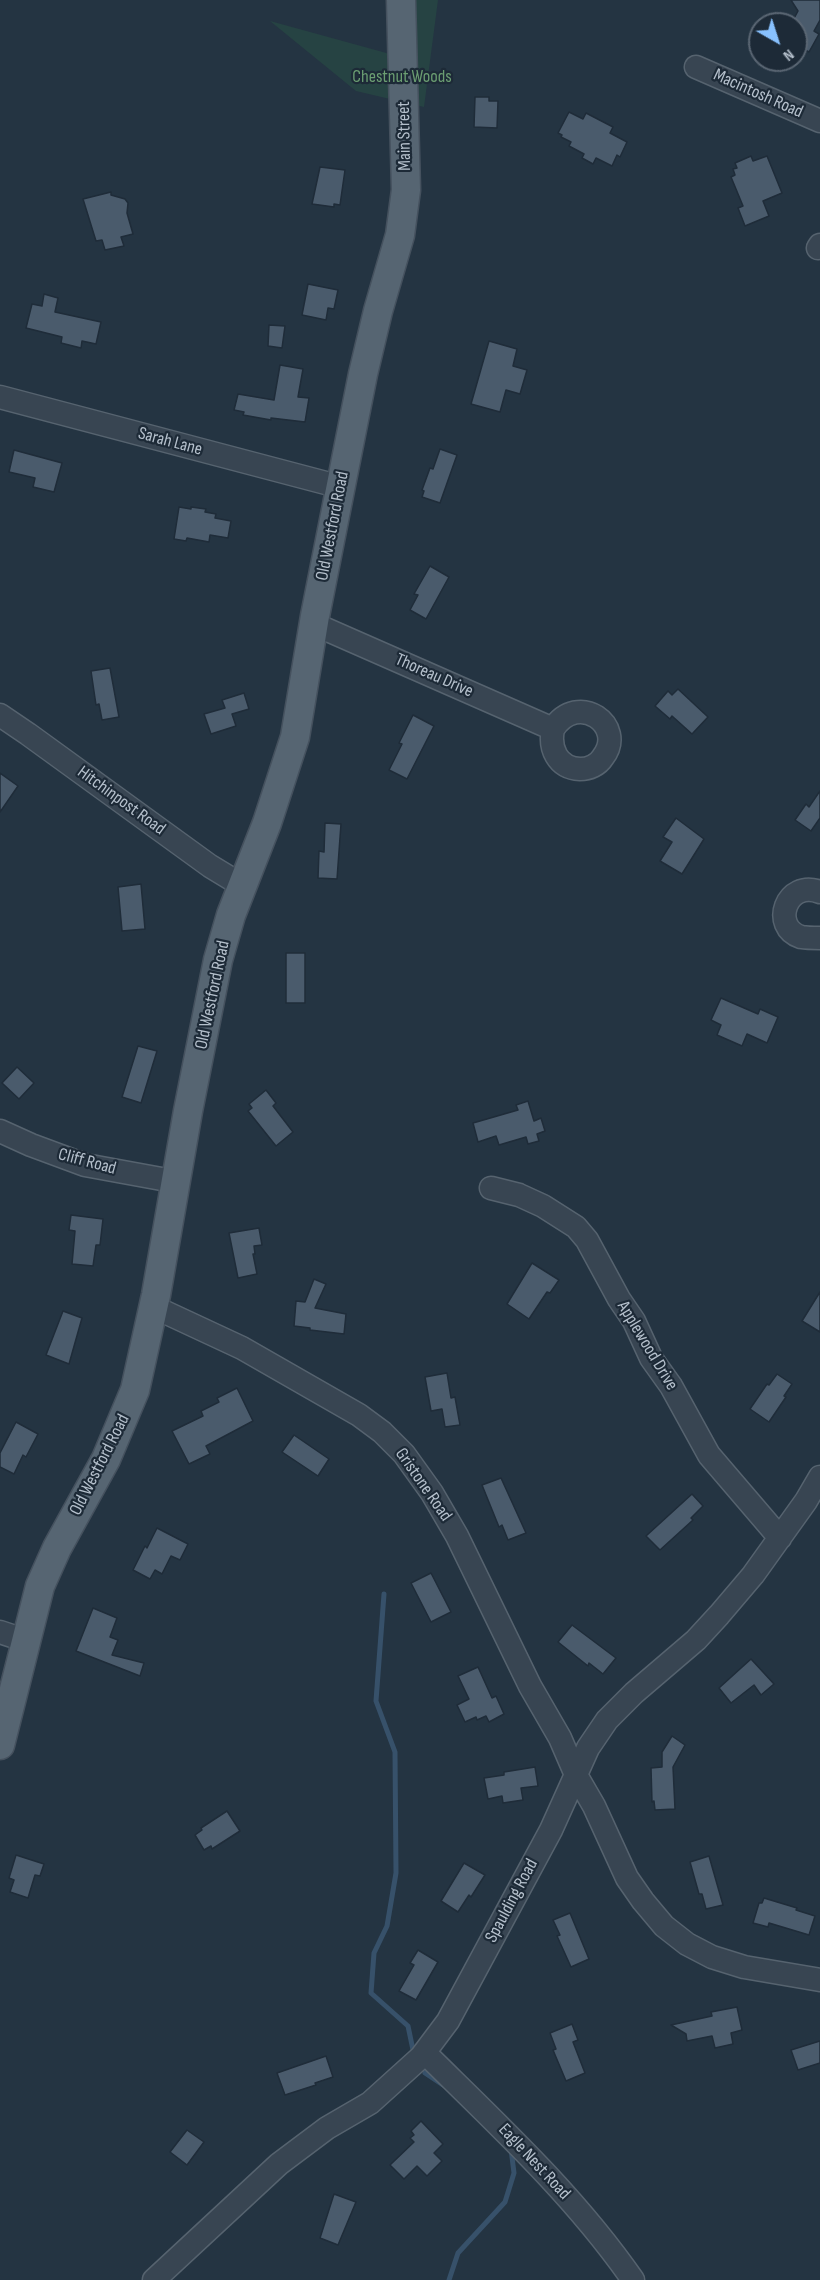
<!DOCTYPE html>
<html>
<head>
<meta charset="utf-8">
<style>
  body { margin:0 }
  #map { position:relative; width:820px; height:2280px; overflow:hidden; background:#243442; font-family:"Sofia Sans Condensed",sans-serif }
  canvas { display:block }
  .north { position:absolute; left:748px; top:12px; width:60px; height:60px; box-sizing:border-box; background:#1d2a37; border:2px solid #5a6673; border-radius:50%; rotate:141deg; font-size:16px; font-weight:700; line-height:24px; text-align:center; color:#b5c0cc }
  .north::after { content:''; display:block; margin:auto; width:21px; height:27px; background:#88c1fe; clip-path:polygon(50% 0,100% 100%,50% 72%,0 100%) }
</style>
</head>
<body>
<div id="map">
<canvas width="820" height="2280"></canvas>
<div class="north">N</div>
</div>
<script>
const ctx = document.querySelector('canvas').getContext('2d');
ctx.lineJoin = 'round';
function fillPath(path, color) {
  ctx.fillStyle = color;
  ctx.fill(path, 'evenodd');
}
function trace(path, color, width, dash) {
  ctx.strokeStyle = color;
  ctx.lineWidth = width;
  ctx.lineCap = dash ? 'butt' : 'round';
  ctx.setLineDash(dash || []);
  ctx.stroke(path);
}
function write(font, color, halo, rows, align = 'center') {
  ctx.font = font + ' "Sofia Sans Condensed",sans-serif';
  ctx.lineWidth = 4.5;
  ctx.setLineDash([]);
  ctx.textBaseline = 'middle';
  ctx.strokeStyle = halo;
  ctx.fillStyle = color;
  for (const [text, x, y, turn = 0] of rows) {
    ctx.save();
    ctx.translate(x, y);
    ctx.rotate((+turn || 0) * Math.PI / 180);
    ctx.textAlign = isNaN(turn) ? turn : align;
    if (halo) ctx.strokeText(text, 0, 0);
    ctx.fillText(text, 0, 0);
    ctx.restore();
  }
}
fillPath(new Path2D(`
  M398 0H438L424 107 356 91 270 21 390 54Z`), '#264343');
trace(new Path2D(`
  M384 1594 376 1701 395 1752 396 1873 387 1926 374 1953 371 1993 408 2026 413 2050
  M425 2073 443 2085
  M449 2280 458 2253 505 2202 514 2173 511 2149`), '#37516a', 5);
const building = new Path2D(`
  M791 0H820V20L814 31 819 34 809 52 796 45V24H791L798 11Z
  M475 97H489V101H498L497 128 474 127Z
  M569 112 583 119 586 113 613 127 610 133 627 142 620 157 617 155 612 166 596 158 593 164 582 158 584 154 569 146 571 142 561 137 562 135 558 133Z
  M751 156 753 161 767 156 782 193 763 201 769 216 745 226 738 208 743 206 731 177 735 175 733 169 737 168 735 163Z
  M320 167 345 170 340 205 334 204V207L312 204Z
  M111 192V195L125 199 128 203 127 213 133 234 121 237 124 246 105 250 102 240 96 241 83 199Z
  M308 284 338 290 334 309 328 308 326 320 302 315Z
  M44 294 58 298 55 312 101 322 96 344 82 341 81 348 61 343 62 337 26 328 32 304 42 306Z
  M269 325 285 326 282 348 268 346Z
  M489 341 517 349 513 366 527 370 520 394 506 390 500 412 471 404Z
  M280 365 303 369 298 397 309 398 305 422 271 418V420L243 415 244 412 234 410 238 394 274 400Z
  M440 449 457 455 440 503 422 497 424 491 422 490 430 468 433 469Z
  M14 450 62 463 54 492 33 487 35 478 9 472Z
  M179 507 191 509V507L206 509 205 512 216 514 215 518 231 521 228 538 210 535 209 542 187 538 186 541 174 539Z
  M430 566 449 577 426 619 410 610 418 595 414 594Z
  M110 668 119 717 102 720 99 704 96 705 91 671Z
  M678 689 708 717 692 734 672 716 670 719 655 706 668 691 672 695Z
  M244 693 249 709 232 714 236 726 211 734 204 714 225 708 222 700Z
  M413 715 434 726 407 779 389 770 402 744 399 743Z
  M0 773 18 786 0 812Z
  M820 791V818L811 831 795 820 806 804 809 807Z
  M676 818 704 839 682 874 660 861 672 842 663 837Z
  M325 823 341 824 337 879 318 878 319 851 324 852Z
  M141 884 145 929 122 931 118 887Z
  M286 953H305V1003H286Z
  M721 998 758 1014 760 1009 778 1017 767 1043 747 1034 742 1046 717 1035 721 1025 711 1020Z
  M138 1046 157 1051 141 1103 122 1097Z
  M17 1067 34 1083 19 1099 2 1083Z
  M266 1090 276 1103 273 1106 293 1132 276 1146 248 1111 252 1108 249 1104Z
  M528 1101 534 1121 541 1118 545 1131 537 1134 539 1141 528 1144 526 1137 499 1145 496 1136 478 1142 473 1123 518 1110 516 1105Z
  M71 1215 103 1219 100 1245H96L93 1266 72 1264 75 1231 69 1230Z
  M259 1228 262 1245 254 1246 255 1254H253L257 1274 238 1278 229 1233Z
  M532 1263 559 1280 550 1293 547 1292 529 1319 507 1304Z
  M314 1279 326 1284 315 1308 346 1314 344 1334 310 1330V1328L294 1326 296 1301 305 1302Z
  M820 1292V1332L802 1321Z
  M63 1311 82 1318 69 1364 46 1355Z
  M447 1373 451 1398 455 1397 460 1425 445 1427 442 1409 431 1411 425 1377Z
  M777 1374 792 1384 784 1396 786 1397 769 1422 750 1409 767 1384 769 1385Z
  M237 1388 253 1421 206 1446 210 1454 189 1464 172 1431 203 1416 201 1411 219 1402 217 1398Z
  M16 1422 38 1434 26 1457 23 1455 14 1474 0 1467V1453Z
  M294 1435 329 1459 318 1476 282 1452Z
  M501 1478 526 1533 508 1540 502 1525 499 1527 482 1485Z
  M692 1494 703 1506 691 1518 693 1520 660 1550 646 1536Z
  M157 1528 188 1544 180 1560 171 1556 162 1574 155 1570 150 1579 133 1570 145 1546 147 1548Z
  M431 1573 451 1612 431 1622 411 1583Z
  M93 1608 117 1618 110 1637 118 1640 112 1655 144 1663 140 1676 76 1651Z
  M572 1625 616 1658 603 1674 589 1663 588 1666 558 1642Z
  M751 1659 774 1684 761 1695 754 1685 731 1703 719 1688Z
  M478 1667 492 1698 496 1696 504 1714 489 1722 486 1716 477 1720 476 1717 465 1722 457 1705 469 1699 458 1676Z
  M672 1736 685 1745 673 1767 675 1809 655 1810 654 1801 652 1802 651 1768 662 1767V1752Z
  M535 1767 538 1786 521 1788 523 1800 503 1803 502 1796 488 1799 484 1778 504 1775V1772Z
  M227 1811 240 1831 212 1849 211 1846 204 1850 195 1835 202 1830 201 1828Z
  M16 1855 44 1864 40 1876 35 1875 28 1898 10 1892 14 1880 9 1878Z
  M709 1856 723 1905 706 1909 702 1894H699L690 1862Z
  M464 1863 485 1875 471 1897 469 1895 458 1912 441 1901Z
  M764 1898 797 1908 796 1910 815 1916 809 1935 769 1923 768 1927 753 1923 759 1903H762Z
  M570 1913 589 1959 571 1967 557 1936 560 1935 553 1920Z
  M418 1950 438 1962 416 2000 399 1991 414 1965 410 1963Z
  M737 2007 742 2030 731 2033 733 2044 715 2048 712 2036 687 2041 686 2034 671 2025 712 2016 711 2012Z
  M572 2024 578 2040 573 2042 585 2073 566 2081 553 2050 556 2049 550 2033Z
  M820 2041V2063L798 2070 791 2050Z
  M326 2056 333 2077 315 2083 316 2085 285 2095 277 2073Z
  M421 2121 443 2144 434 2153 442 2161 427 2176 417 2166 404 2179 390 2165 414 2142 410 2138 414 2135 411 2131Z
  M187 2130 204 2142 187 2165 170 2152Z
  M334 2194 356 2202 338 2245 320 2238Z`);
fillPath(building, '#4a5b6c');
trace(building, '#1f2c39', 1.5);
const minor = new Path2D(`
  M696 67 820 121
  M818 248 820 245
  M0 397 341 487
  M314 624 553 729C549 748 557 768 580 769 589 769 598 765 603 757 627 726 578 690 553 729
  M0 715 28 734 210 866 243 886
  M820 892C786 879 770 927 801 937 807 938 814 938 820 938
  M0 1131 31 1145 85 1165 178 1182
  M491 1188 519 1195 543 1206 576 1227 587 1240 619 1299 634 1321 651 1358 671 1386 709 1455 780 1538
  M154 1307 242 1348 359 1415 382 1432 404 1454 432 1493 457 1536 530 1686 560 1738 576 1775 594 1806 627 1878 643 1901 664 1926 687 1944 712 1957 744 1967 820 1980
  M0 1632 27 1641
  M425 2053C498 2125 574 2195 633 2280
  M154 2280 279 2164 327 2128 370 2103 421 2057 448 2021 551 1830 588 1748 607 1720 634 1693 696 1640 719 1615 753 1575 806 1501 820 1477`);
const major = new Path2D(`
  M0 1745 40 1586 57 1548 106 1459 135 1390 156 1295 188 1111 218 960 231 915 267 823 295 737 315 616 363 374 378 311 400 235 406 190 401 0`);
trace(minor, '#56636f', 25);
trace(major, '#45515e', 31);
trace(minor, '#384552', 22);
trace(major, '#566572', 28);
write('18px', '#6b9e72', '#1d2a37', [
  ["Chestnut Woods",402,77]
]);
write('18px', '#b5c0cc', '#1d2a37', [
  ["Macintosh Road",758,94,24],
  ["Main Street",405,136,-91],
  ["Sarah Lane",170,442,15],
  ["Old Westford Road",333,526,-79],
  ["Thoreau Drive",434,676,24],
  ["Hitchinpost Road",121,801,36],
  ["Old Westford Road",213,995,-78],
  ["Cliff Road",87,1162,15],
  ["Applewood Drive",647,1346,59],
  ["Old Westford Road",100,1465,-63],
  ["Gristone Road",423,1485,55],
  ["Spaulding Road",512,1901,-62],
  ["Eagle Nest Road",534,2162,47]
]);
</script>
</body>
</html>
